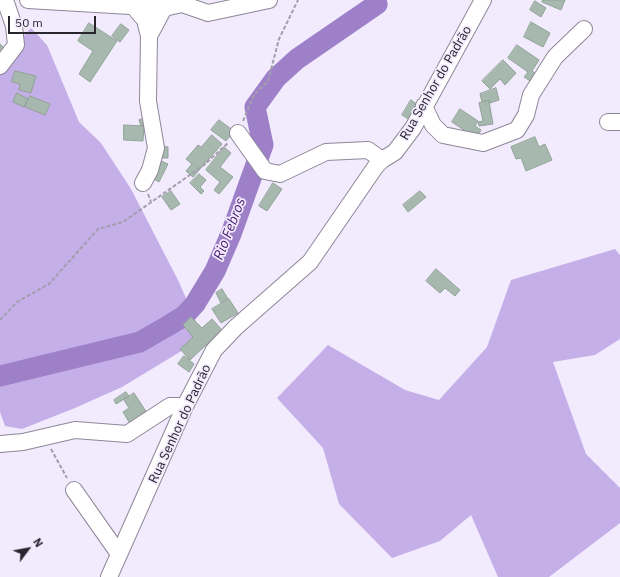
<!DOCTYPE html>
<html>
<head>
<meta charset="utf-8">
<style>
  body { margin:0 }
  #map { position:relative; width:620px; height:577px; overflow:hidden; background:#f2ebfe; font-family:"IBM Plex Sans",sans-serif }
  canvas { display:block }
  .north { position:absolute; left:8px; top:529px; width:40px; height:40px; -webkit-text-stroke:3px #f2ebfe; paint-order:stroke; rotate:58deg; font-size:11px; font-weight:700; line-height:16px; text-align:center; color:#28262d }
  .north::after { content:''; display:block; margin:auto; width:14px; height:18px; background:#28262d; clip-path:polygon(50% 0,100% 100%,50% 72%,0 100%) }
  .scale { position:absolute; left:8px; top:16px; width:88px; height:18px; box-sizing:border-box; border:2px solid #28262d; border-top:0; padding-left:5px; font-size:12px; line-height:14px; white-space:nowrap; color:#28262d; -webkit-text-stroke:3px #f2ebfe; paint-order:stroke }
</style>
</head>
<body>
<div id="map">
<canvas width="620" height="577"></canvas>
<div class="north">N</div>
<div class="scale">50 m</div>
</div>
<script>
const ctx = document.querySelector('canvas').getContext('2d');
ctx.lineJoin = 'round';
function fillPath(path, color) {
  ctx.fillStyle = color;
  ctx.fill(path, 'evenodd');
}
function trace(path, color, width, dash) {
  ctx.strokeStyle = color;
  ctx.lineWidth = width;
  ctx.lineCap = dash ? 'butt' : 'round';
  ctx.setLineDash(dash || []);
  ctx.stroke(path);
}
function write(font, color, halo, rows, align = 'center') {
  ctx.font = font + ' "IBM Plex Sans",sans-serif';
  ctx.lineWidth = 3.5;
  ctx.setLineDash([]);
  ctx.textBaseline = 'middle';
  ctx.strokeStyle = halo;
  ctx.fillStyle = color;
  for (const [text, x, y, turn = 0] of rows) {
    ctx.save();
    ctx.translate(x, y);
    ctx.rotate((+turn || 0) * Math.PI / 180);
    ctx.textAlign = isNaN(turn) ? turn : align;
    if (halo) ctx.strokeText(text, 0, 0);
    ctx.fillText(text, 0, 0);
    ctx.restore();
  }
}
fillPath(new Path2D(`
  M31 28 47 45 79 122 101 143 131 189 179 282 203 338 122 387 75 408 22 429 5 426 0 412V68L11 49Z
  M615 249 620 255V339L595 355 553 362 586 454 620 488V523L549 577H498L471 515 440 541 392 558 339 504 323 448 277 398 328 345 405 390 439 400 487 347 511 280Z`), '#c5afe8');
trace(new Path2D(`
  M0 376 140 342 171 324 184 316 195 304 215 271 231 234 263 145 255 107 276 78 297 59 377 4 376 0`), '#9e80c9', 21);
const building = new Path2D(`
  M543 0H565L561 10 542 2Z
  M535 1 546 8 541 17 530 10Z
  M531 22 550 33 543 47 524 37Z
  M89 23 117 41 90 82 79 74 93 51 78 41Z
  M121 24 129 30 120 42 112 36Z
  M0 44 4 48 0 53Z
  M517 45 539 60 532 71 540 77 535 84 524 77 528 72 508 58Z
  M503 60 516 73 505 85 500 79 490 89 482 81Z
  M15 71 36 76 31 93 19 90 20 84 12 82Z
  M496 88 499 100 490 103 489 100 482 102 480 94Z
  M17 93 28 99 24 107 13 102Z
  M30 96 50 104 45 115 25 107Z
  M411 100 418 105 410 120 402 115Z
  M489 101 493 124 479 126 478 122 483 121 479 103Z
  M460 109 478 121 475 126 481 130 476 138 452 122Z
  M149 117 151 122 141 126 139 120Z
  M219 120 234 131 226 141 211 130Z
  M124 125 144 126 143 141 124 140Z
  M212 135 222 144 193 177 186 171 192 164 186 159 198 145 201 147Z
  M535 137 539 147 545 144 552 160 526 171 521 158 516 159 511 147Z
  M160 146 168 147V158H160Z
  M224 147 231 153 220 167 233 177 219 194 214 190 220 182 206 170Z
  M159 160 168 164 159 182 150 177Z
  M199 174 206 180 200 187 204 191 201 194 190 183Z
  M273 183 282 189 267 211 259 206Z
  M171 191 180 204 171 210 162 197Z
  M420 191 426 197 408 212 403 205Z
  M436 269 460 290 455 296 445 288 440 293 426 281Z
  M222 289 228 299 221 303 216 293Z
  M229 299 238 313 221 323 212 309Z
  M191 317 202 328 212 319 222 330 190 360 180 349 193 337 183 325Z
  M184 356 194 364 189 372 178 364Z
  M126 392 129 396 116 404 114 400Z
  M134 393 149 416 132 427 123 412 129 408 124 400Z`);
fillPath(building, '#a7b9ae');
trace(building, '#91a398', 1);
const minor = new Path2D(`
  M28 0 164 8 182 4 187 0
  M182 4 208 13 269 0
  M133 6 145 20 149 36 148 101 156 148 150 170 143 183
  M149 36 164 8
  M0 66 16 45 14 26 5 0
  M424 106 433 125 443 135 483 143 517 130 526 115 531 95 555 57 584 29
  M608 122H620
  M238 133 265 171 280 174 326 152 368 150 382 160
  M0 444 23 442 75 430 127 434 170 406H185
  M74 490 119 554
  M109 577 185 406 214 350 236 327 310 262 376 166 382 160 395 152 413 128 483 0`);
trace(minor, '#8d8798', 18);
trace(new Path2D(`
  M243 121 254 95 268 81 279 39 298 0
  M148 194 151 202
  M0 320 17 302 49 284 98 229 123 222 204 165 228 143
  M51 449 67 478`), '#a39ead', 2, [4, 2]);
trace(minor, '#fff', 16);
write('13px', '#28262d', '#f2ebfe', [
  ["Rua Senhor do Padrão",436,83,-60],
  ["Rua Senhor do Padrão",180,424,-65]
]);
write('italic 14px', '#43166d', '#f2ebfe', [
  ["Rio Febros",230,229,-69]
]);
</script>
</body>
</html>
